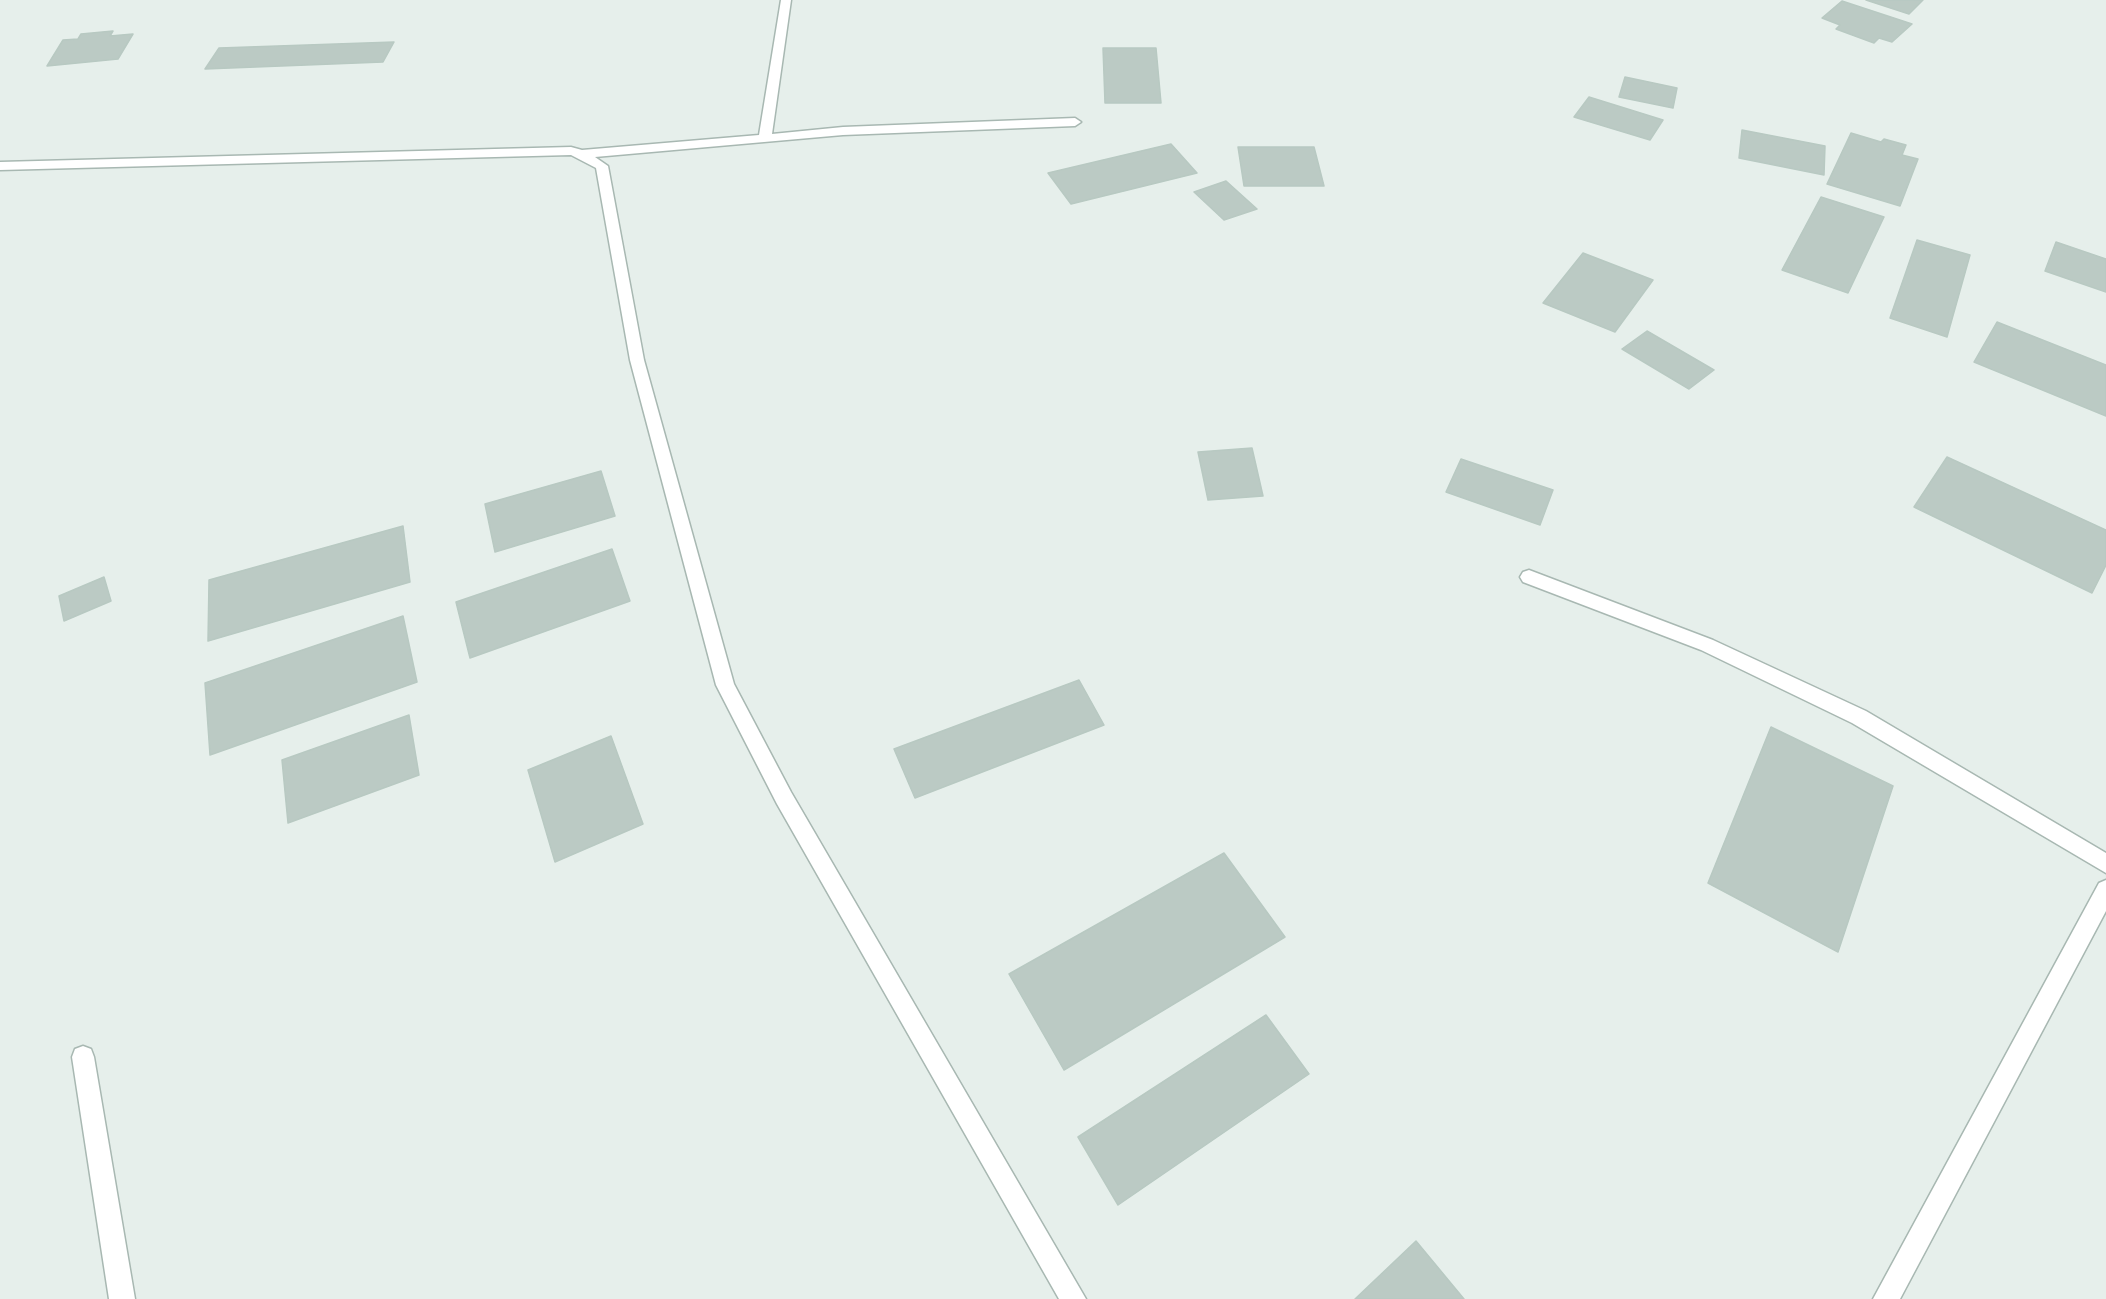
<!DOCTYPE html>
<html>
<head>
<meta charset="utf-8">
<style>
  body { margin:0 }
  canvas { display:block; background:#e6efeb }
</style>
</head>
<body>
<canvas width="2106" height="1299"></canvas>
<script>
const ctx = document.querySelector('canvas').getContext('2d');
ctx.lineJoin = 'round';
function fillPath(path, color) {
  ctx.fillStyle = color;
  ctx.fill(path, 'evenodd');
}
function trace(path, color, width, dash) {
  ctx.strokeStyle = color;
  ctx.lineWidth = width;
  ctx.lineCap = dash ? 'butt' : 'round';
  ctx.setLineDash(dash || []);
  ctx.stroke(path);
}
const building = new Path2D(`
  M1866 0H1923L1909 14Z
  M1842 1 1912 24 1892 42 1879 38 1874 43 1836 29 1840 25 1822 18Z
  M113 31 110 36 133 34 118 59 47 66 63 40 78 39 81 34Z
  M394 42 383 62 205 69 219 48Z
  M1103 48H1156L1161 103H1105Z
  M1625 77 1677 88 1673 108 1619 97Z
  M1589 97 1663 120 1650 140 1574 117Z
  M1742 130 1825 146 1824 175 1739 158Z
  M1851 133 1881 142 1884 139 1906 145 1902 155 1918 159 1900 206 1827 184Z
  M1171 144 1197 173 1071 204 1048 173Z
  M1238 147H1314L1324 186H1244Z
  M1226 181 1257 209 1224 220 1194 192Z
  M1821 197 1884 217 1848 293 1782 270Z
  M1917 240 1970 255 1947 337 1890 318Z
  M2056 242 2106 259V292L2045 271Z
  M1583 253 1653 280 1615 332 1543 303Z
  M1997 322 2106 365V416L1974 362Z
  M1647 331 1714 370 1689 389 1622 349Z
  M1252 448 1263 496 1208 500 1198 452Z
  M1947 457 2106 530V565L2092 593 1914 507Z
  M1461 459 1553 490 1540 525 1446 492Z
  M601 471 615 516 495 552 485 504Z
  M403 526 410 582 208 641 209 580Z
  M612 549 630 601 470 658 456 602Z
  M104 577 111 601 64 621 59 596Z
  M403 616 417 682 210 755 205 683Z
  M1079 680 1104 725 915 798 894 749Z
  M409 715 419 775 288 823 282 760Z
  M1771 727 1893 786 1838 952 1708 883Z
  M611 736 643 824 555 862 528 770Z
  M1224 853 1285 937 1064 1070 1009 974Z
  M1266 1015 1309 1074 1118 1205 1078 1137Z
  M1416 1241 1464 1299H1355Z`);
fillPath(building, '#bbcac4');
trace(building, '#b8c9c2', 1.5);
const street = new Path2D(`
  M781 0H791L772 134 843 127 1075 118 1081 122 1075 126 843 135 595 157 608 166 644 360 734 684 791 792 1086 1299H1059L777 804 716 685 630 360 596 168 571 155 0 170V162L571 147 582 150 759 135Z
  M1529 570 1713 640 1866 711 2106 853V873L1852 723 1701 650 1523 582 1520 577 1523 572Z
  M2106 880V911L1900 1299H1873L2099 883Z
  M83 1046 91 1049 94 1057 135 1299H109L72 1057 75 1049Z`);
trace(street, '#a8b8b2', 3);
fillPath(street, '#fff');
</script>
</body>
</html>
